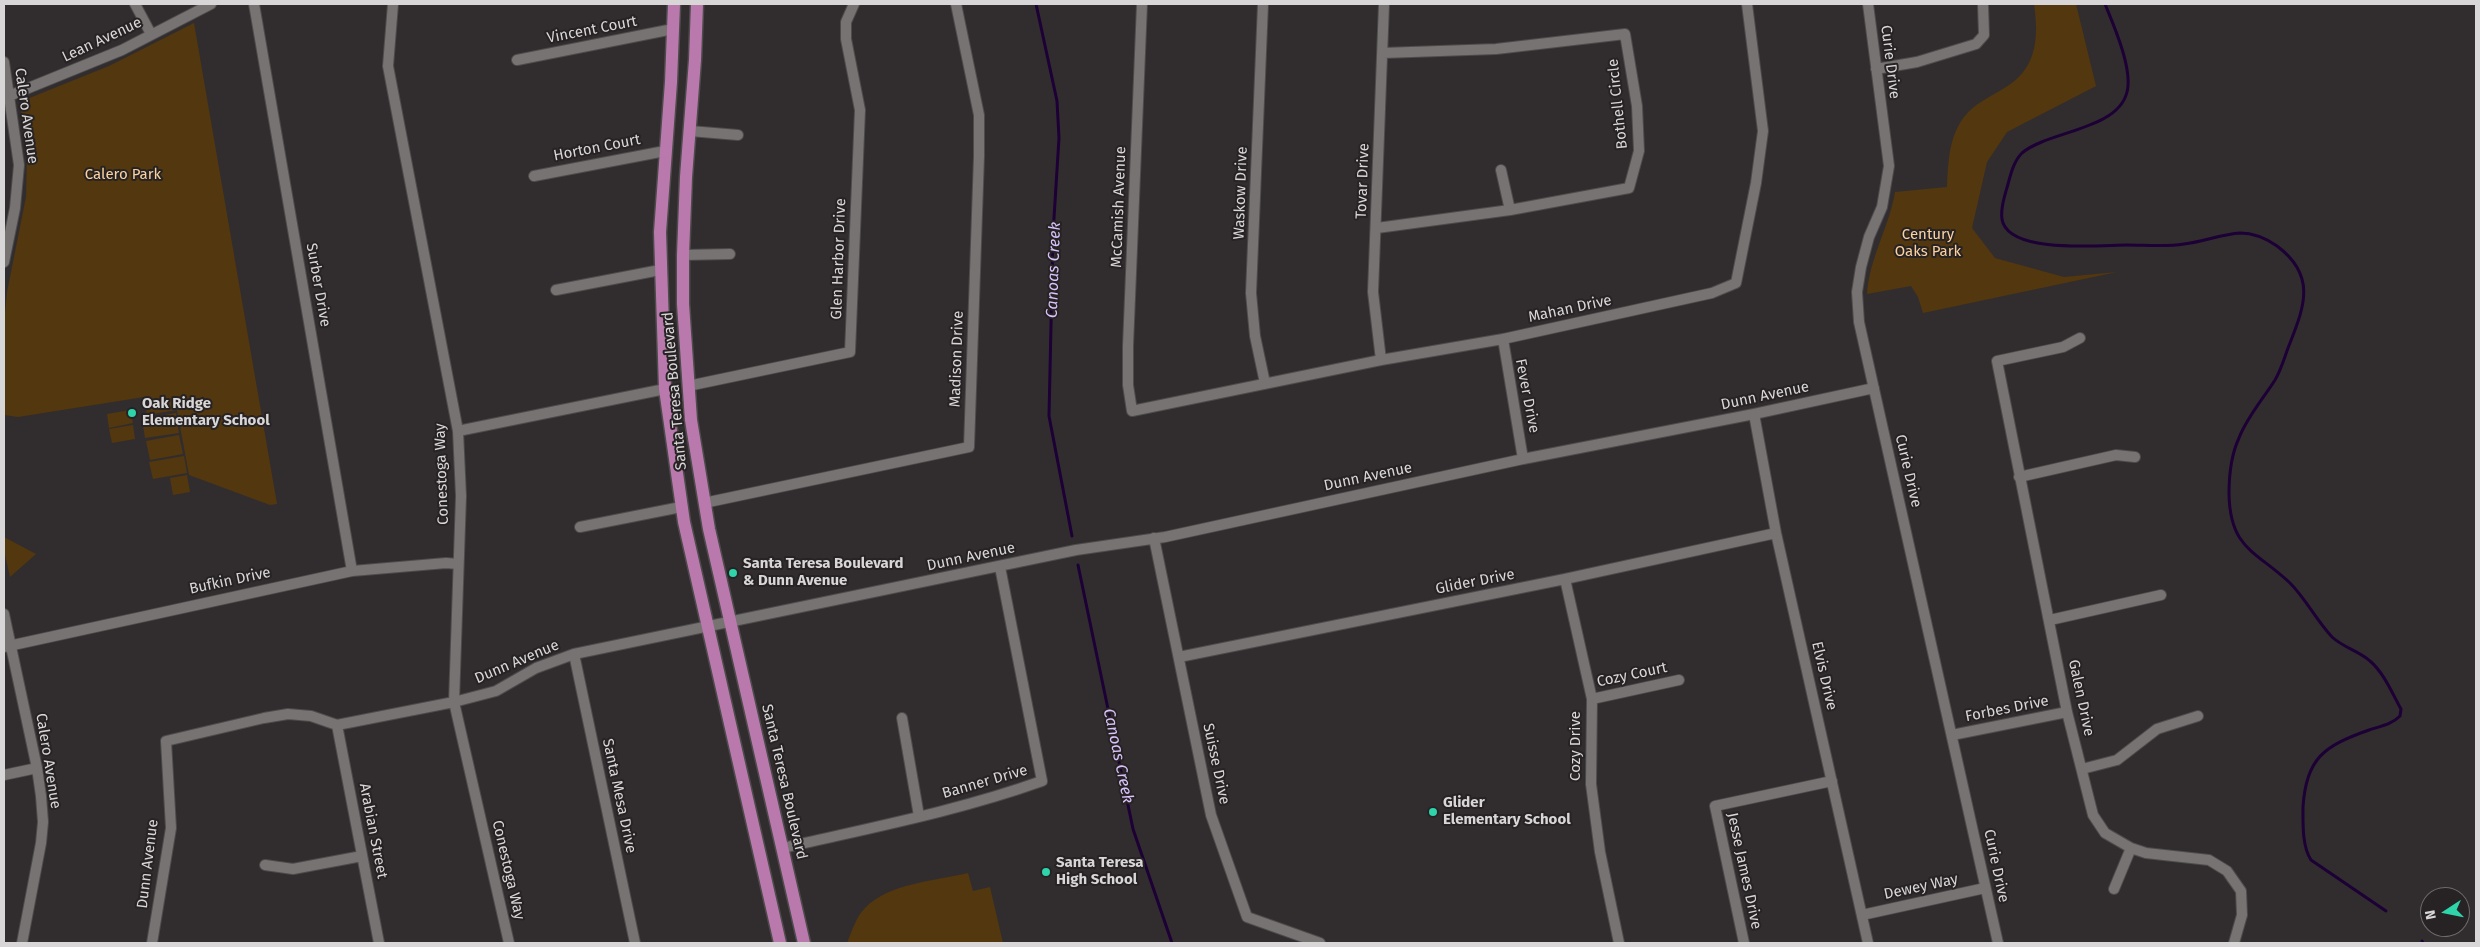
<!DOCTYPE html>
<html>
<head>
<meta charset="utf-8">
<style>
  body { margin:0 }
  #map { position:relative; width:2480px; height:947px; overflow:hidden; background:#312d2e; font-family:"Fira Sans",sans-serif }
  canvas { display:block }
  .frame { position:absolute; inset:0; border:5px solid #d9d6d7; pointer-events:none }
  .north { position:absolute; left:2420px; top:887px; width:50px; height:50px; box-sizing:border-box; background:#272324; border:1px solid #6e6b6c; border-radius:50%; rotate:259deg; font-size:14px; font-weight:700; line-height:20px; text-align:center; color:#d9d6d7 }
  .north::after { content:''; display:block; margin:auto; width:18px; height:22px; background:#2ed4aa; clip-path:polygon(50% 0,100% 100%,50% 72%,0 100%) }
</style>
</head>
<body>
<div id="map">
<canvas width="2480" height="947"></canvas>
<div class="frame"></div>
<div class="north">N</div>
</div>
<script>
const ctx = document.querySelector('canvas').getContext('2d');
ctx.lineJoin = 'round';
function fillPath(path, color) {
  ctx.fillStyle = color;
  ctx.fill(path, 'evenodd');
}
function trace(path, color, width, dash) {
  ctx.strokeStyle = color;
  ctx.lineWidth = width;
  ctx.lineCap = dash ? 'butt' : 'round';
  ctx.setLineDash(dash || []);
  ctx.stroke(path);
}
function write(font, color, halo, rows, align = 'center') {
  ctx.font = font + ' "Fira Sans",sans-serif';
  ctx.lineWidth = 4;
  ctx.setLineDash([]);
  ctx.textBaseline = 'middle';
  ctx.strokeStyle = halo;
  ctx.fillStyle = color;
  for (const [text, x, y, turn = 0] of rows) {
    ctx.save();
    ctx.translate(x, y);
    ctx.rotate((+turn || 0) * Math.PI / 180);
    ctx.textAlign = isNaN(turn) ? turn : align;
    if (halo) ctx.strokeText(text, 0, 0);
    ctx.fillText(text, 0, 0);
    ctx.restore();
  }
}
fillPath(new Path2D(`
  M2034 4H2076L2096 86 2007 132 1987 162 1972 228 1995 258 2064 277 2117 272 1923 313 1918 297 1911 286 1867 294C1869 258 1889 228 1895 192L1947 187C1948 162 1949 137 1964 117 1974 104 1988 98 2001 90 2037 71 2039 39 2034 4Z
  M194 23 277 504 270 505 189 475 177 410 147 415 144 397 18 417 4 415V323L7 292 26 197 27 157 21 110 27 99 109 66Z
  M130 410 133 423 109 428 107 414Z
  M176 413 179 433 145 438 142 419Z
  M133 425 135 439 112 443 109 429Z
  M179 435 183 454 150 460 146 441Z
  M184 456 187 473 153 479 149 462Z
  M187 475 190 492 173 495 170 478Z
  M4 537 36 554 10 577 4 550Z
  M968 873 973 891 990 887 1003 943H847C852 931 856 917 865 908 889 883 935 881 968 873Z`), '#53370e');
trace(new Path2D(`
  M1036 4 1057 101 1059 138 1053 234 1049 416 1072 536
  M2105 4C2114 26 2133 69 2127 92 2118 130 2048 131 2022 153 2014 161 2011 173 2008 184 2005 195 1999 212 2003 223 2015 254 2101 245 2127 245 2146 245 2166 247 2184 244 2203 242 2222 234 2240 233 2254 233 2267 239 2277 246 2316 275 2305 305 2290 343 2285 355 2282 368 2275 380 2263 399 2247 417 2239 438 2231 455 2229 475 2229 494 2230 549 2256 551 2290 583 2306 599 2316 620 2332 637 2344 648 2359 651 2370 661 2384 673 2392 693 2401 709L2400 716C2391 725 2381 726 2369 730 2324 746 2306 758 2303 807 2303 824 2302 846 2311 860L2386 911
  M1078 565 1133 829 1172 943
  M2422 941 2423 943`), '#1c0036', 3);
const minor = new Path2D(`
  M135 4 151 34
  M254 4 352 571
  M393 4 388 66 458 431 461 496 454 702 509 943
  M1142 4 1128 346V385L1132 411 1381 360 1503 339 1712 293 1736 283 1756 183 1763 131 1747 4
  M1263 4 1251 293 1255 336 1265 383
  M1868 4 1889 166 1882 207 1869 237 1861 267 1857 292 1859 322 1998 943
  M517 60 673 29
  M4 62 19 165 15 208 4 262
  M1876 69 1917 62 1976 44 1984 35 1983 4
  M4 98 122 50 211 4
  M690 131 738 135
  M1501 170 1510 210
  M534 176 665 151
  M1377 228 1510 210 1629 188 1639 151 1637 106 1625 34 1496 49 1383 53
  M683 255 730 254
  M556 290 660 270
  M2080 338 2063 347 1997 361 2067 712 2093 815 2105 833 2131 848 2146 853 2209 860 2227 871 2241 891 2242 915 2234 943
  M1503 339 1523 459
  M1381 360 1373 292 1384 4
  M688 386 850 352 860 110 846 39V22L854 4
  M1754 414 1776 533 1868 943
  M458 431 665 389
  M2019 477 2116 455 2135 457
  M704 503 969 447 979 156V115L956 4
  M580 527 681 507
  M1154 538 1211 815 1247 917 1320 943
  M1565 579 1592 699 1591 784 1600 852 1619 943
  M4 614 37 768 41 796 43 822 41 843 22 943
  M2050 620 2161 595
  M4 647 352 571 446 563 458 564
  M574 654 635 943
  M1179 657 1565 579 1776 533
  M1592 699 1679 680
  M902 718 919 816
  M337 725 379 943
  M1952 735 2067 712
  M2082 769 2117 760 2157 729 2198 716
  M4 775 37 768
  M783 848C869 828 958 811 1042 781L1000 567
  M265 865 293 869 362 856
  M2114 889 2131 848
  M1862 915 1985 888
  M152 943 171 828 166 741 264 718 288 714 311 716 337 725 454 702 496 691 536 668 574 654 1076 550 1165 537 1523 459 1754 414 1874 388
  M1744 943 1715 806 1832 781`);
const major = new Path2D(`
  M674 4 671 82 660 232 665 389 684 522 780 943
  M697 4 695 60 686 177 683 255V304L691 420 709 529 804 943`);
trace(minor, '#4e4b4c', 12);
trace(major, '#4e4b4c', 15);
trace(minor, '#777373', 10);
trace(major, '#ba79ad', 12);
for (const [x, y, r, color] of [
  [132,413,5,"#2ed4aa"],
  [733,573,5,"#2ed4aa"],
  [1433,812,5,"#2ed4aa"],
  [1046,872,5,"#2ed4aa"]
]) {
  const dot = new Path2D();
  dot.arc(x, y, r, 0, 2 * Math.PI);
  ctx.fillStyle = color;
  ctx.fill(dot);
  trace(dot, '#272324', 2);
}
write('15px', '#d9d6d7', '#272324', [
  ["Vincent Court",592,30,-11],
  ["Lean Avenue",102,40,-25],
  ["Curie Drive",1890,62,83],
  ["Bothell Circle",1618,104,-96],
  ["Calero Avenue",26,116,82],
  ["Horton Court",597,148,-11],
  ["Tovar Drive",1363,181,-88],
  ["Waskow Drive",1241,193,-88],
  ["McCamish Avenue",1119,207,-88],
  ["Glen Harbor Drive",839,259,-88],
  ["Surber Drive",318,285,80],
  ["Mahan Drive",1570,309,-12],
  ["Madison Drive",957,359,-88],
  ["Santa Teresa Boulevard",675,391,-95],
  ["Fever Drive",1527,396,79],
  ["Dunn Avenue",1765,396,-12],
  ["Curie Drive",1908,471,77],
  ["Conestoga Way",442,474,-92],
  ["Dunn Avenue",1368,477,-12],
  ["Dunn Avenue",971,557,-12],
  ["Bufkin Drive",230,581,-12],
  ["Glider Drive",1475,582,-11],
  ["Dunn Avenue",517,662,-23],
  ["Cozy Court",1632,675,-12],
  ["Elvis Drive",1824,676,77],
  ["Galen Drive",2081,698,78],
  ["Forbes Drive",2007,709,-11],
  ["Cozy Drive",1576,746,-90],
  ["Calero Avenue",48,761,81],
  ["Suisse Drive",1216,764,78],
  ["Santa Teresa Boulevard",784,782,77],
  ["Banner Drive",985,782,-16],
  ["Santa Mesa Drive",619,796,78],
  ["Arabian Street",373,831,79],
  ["Dunn Avenue",148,864,-83],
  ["Curie Drive",1996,866,78],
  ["Conestoga Way",508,870,77],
  ["Jesse James Drive",1744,871,78],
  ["Dewey Way",1921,887,-12]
]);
write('15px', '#fbd29f', '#272324', [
  ["Calero Park",123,175],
  ["Century",1928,235],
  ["Oaks Park",1928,252]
]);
write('bold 15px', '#d9d6d7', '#272324', [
  ["Oak Ridge",142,404],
  ["Elementary School",142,421],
  ["Santa Teresa Boulevard",743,564],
  ["& Dunn Avenue",743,581],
  ["Glider",1443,803],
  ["Elementary School",1443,820],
  ["Santa Teresa",1056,863],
  ["High School",1056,880]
], 'left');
write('italic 16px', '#d8c3fb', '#272324', [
  ["Canoas Creek",1054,270,-88],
  ["Canoas Creek",1118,756,78]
]);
</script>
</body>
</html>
